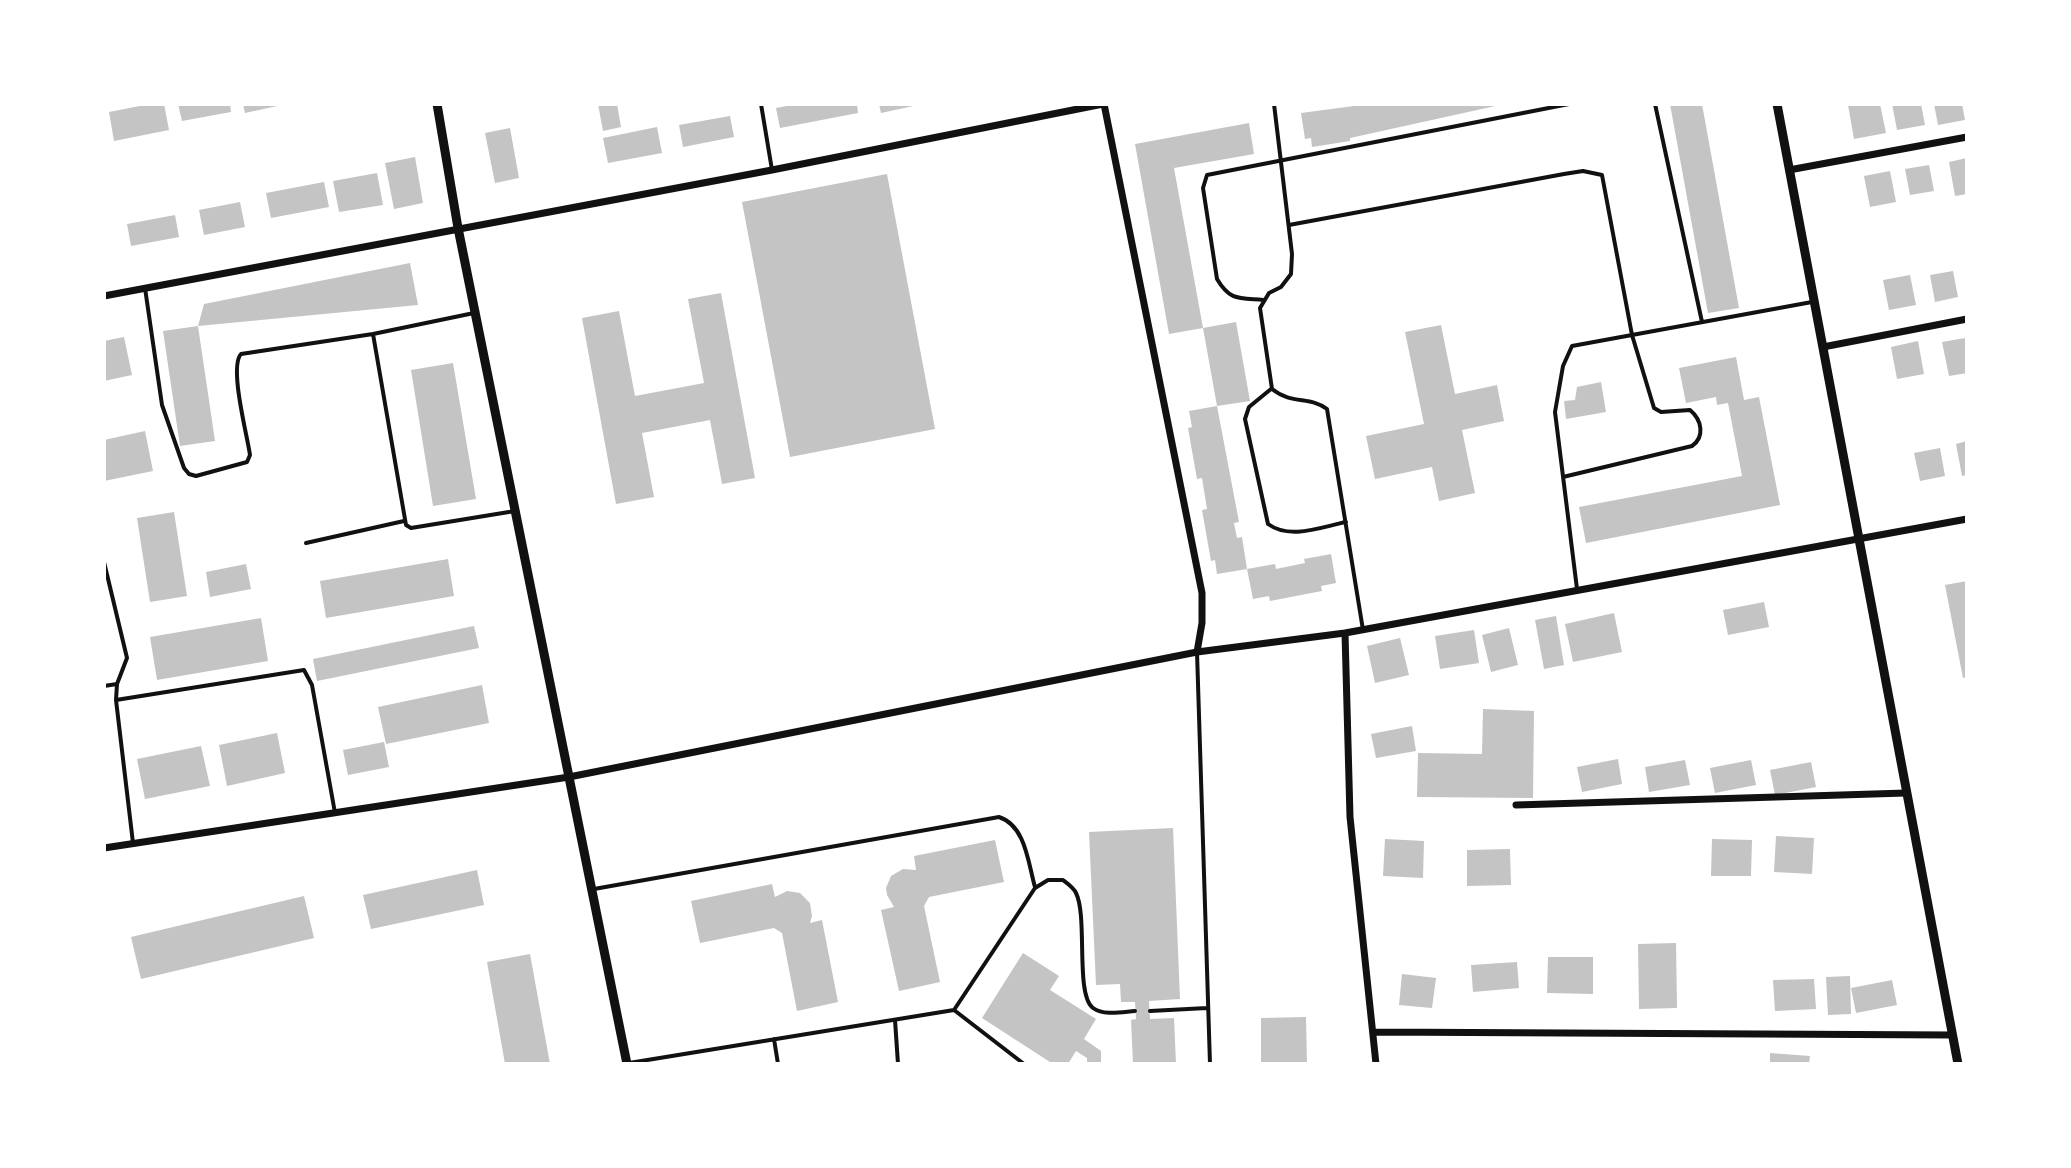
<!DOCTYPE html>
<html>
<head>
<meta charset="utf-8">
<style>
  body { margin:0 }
  #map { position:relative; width:2071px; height:1168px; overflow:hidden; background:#fff; font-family:Arial,sans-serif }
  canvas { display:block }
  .frame { position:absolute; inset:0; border:106px solid #fff; pointer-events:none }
</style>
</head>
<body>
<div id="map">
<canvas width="2071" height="1168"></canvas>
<div class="frame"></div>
</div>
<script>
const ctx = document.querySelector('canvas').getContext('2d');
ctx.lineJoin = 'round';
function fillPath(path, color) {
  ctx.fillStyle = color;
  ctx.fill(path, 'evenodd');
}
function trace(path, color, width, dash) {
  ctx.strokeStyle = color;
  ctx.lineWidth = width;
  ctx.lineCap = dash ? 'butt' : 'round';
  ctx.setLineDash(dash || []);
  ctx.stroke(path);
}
fillPath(new Path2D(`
  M150 104H164L169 130 114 141 109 112Z
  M178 104H230L231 112 182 121Z
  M243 104H282V105L245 113Z
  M598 104H617L621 127 603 131Z
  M797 104H857L858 113 780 128 776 108Z
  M879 104H918V105L881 113Z
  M1369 104H1500V105L1350 138V141L1312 147 1311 138 1305 139 1301 113Z
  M1670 104H1702L1739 308 1708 313Z
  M1880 104 1886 133 1854 139 1848 105Z
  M1892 104H1921L1925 125 1897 130Z
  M1934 104H1962L1965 120 1938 125Z
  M730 116 734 137 683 147 679 125Z
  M1249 123 1254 154 1174 168 1203 328 1236 322 1250 401 1217 406 1203 328 1169 334 1135 144Z
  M657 127 662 153 608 163 603 138Z
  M510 128 519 178 495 183 485 133Z
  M415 157 423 203 394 209 385 163Z
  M1967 158V194L1955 196 1949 162Z
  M1929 165 1934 191 1910 195 1905 169Z
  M1890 171 1896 202 1870 207 1864 176Z
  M377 173 383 205 339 212 333 181Z
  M887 174 935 429 790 457 742 202Z
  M324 182 329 207 271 218 266 193Z
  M240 202 245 227 204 235 199 210Z
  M175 215 179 237 131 246 127 224Z
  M410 263 418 305 198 326 215 441 180 446 163 331 198 326 204 304Z
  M1953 271 1958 297 1935 302 1930 275Z
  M1910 275 1916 305 1889 310 1883 280Z
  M721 293 755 478 722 484 710 420 642 433 654 497 616 504 582 318 619 311 635 396 704 383 688 299Z
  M1441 325 1455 394 1497 385 1504 421 1462 430 1475 493 1439 501 1432 467 1375 479 1366 436 1424 424 1405 332Z
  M124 337 132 375 104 381V341Z
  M1965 338 1967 373 1949 376 1942 342Z
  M1918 341 1924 374 1897 379 1891 347Z
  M1736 357 1744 400 1759 397 1780 505 1586 543 1579 507 1742 476 1728 403 1717 405 1716 397 1686 403 1679 368Z
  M453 363 476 499 433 506 411 370Z
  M1601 382 1606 412 1566 419 1564 401 1575 400 1577 387Z
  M1217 406 1239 522 1234 523 1237 538 1242 537 1247 569 1217 574 1215 560 1211 561 1202 510 1207 509 1202 478 1197 479 1188 428 1192 427 1189 411Z
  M145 431 153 471 104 481V440Z
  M1967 441V475L1962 476 1956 444Z
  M1940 448 1945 476 1920 481 1914 453Z
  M174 512 187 596 150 602 137 518Z
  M1331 554 1336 583 1321 586 1322 591 1270 601 1269 596 1253 599 1247 569 1275 564 1276 569 1305 563 1304 559Z
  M448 559 454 596 326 618 320 581Z
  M246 564 251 589 210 597 206 572Z
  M1967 581V677L1963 678 1945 585Z
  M1764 602 1769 627 1728 635 1723 610Z
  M1614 613 1622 652 1573 662 1565 624Z
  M1556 616 1564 665 1544 669 1535 620Z
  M261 618 268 661 157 680 150 637Z
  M474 626 479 648 317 681 313 659Z
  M1509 628 1518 665 1491 672 1482 635Z
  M1474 630 1479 663 1440 669 1435 636Z
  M1400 638 1409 675 1375 683 1367 646Z
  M482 685 489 723 386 744 378 707Z
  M1483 709 1534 711 1533 798 1417 797 1418 753 1482 754Z
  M1412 726 1416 751 1376 758 1371 734Z
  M277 733 285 773 227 786 219 745Z
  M384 742 389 767 348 775 343 750Z
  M201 746 210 786 145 799 137 759Z
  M1618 759 1622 784 1582 792 1577 767Z
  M1685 760 1690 785 1649 792 1645 767Z
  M1751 760 1756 785 1715 793 1710 768Z
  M1811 762 1816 787 1775 795 1770 770Z
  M1173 828 1180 999 1149 1001 1150 1019 1174 1018 1176 1064H1133L1131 1020 1136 1019 1135 1002H1121L1120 984 1096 985 1089 832Z
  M1776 836 1814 838 1812 874 1774 872Z
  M1385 839 1424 841 1423 878 1383 876Z
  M1712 839 1752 840 1751 876H1711Z
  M995 840 1004 882 929 897 924 906 940 982 899 991 881 910 894 907 887 895 886 888 891 876 903 869 916 870 914 856Z
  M1510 849 1511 885 1467 886V850Z
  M477 870 484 905 371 929 363 895Z
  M772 884 775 897 787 891 800 893 810 903 812 916 810 923 822 920 838 1002 797 1011 782 933 774 928 700 943 691 901Z
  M304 896 314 938 141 979 131 937Z
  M1676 943 1677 1008 1639 1009 1638 944Z
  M1023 953 1059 976 1050 990 1096 1019 1084 1039 1101 1051V1064H1087V1058L1076 1051 1068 1064H1053L982 1018Z
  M530 954 550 1064H505L487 962Z
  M1548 957H1593V994L1547 993Z
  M1517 962 1519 988 1473 992 1471 965Z
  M1402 974 1436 978 1432 1008 1399 1005Z
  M1850 976 1851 1014 1828 1015 1826 977Z
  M1814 979 1816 1009 1775 1011 1773 980Z
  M1892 980 1897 1005 1856 1013 1851 988Z
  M1306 1017 1307 1064H1261V1018Z
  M1770 1053 1810 1056 1809 1064H1770Z`), '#c4c4c4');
trace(new Path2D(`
  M761 104 772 170
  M1274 104 1292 254 1291 274 1281 287 1269 293 1260 308 1272 389C1292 405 1310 396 1327 409L1363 630
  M1655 104 1702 322
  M1289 225 1564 174 1583 171 1602 175 1632 335 1654 408 1661 412 1690 410C1702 420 1705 437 1692 446L1563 477
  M145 288 162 405 184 468 189 474 196 476 247 462 250 455C247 434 229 367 241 354L373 334 474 313
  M1263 300C1239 298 1230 301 1217 279L1203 188 1207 175 1569 104
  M373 334 406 525 411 528 515 511
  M1271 389 1249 407 1245 419 1268 524C1290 540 1321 527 1346 522
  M306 543 404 521
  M104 562 127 658 117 684
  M1577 589 1555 412 1563 366 1572 346 1812 302
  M1197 652 1210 1064
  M104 686 117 684 116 700 133 843
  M116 700 304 670 312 685 335 813
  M594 889 999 817C1026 826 1028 863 1035 887
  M954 1010 1024 1064
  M1150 1011 1207 1008
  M895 1020 898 1064
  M774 1039 778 1064
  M629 1063 954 1010 1035 888 1048 880H1063C1067 883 1074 888 1076 893 1088 917 1075 995 1093 1008 1104 1016 1122 1012 1135 1011`), '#111', 4);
trace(new Path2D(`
  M1104 104 1202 593V623L1197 652
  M1789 170 1967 137
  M104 296 772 170 1103 104
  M1823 347 1967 319
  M1345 633 1350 817 1376 1064
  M1516 805 1906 793
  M104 848 569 777 1197 652 1345 633 1967 519
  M1374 1032 1952 1035`), '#111', 7);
trace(new Path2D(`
  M437 104 458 228 627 1064
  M1777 104 1958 1064`), '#111', 9);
</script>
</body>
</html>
